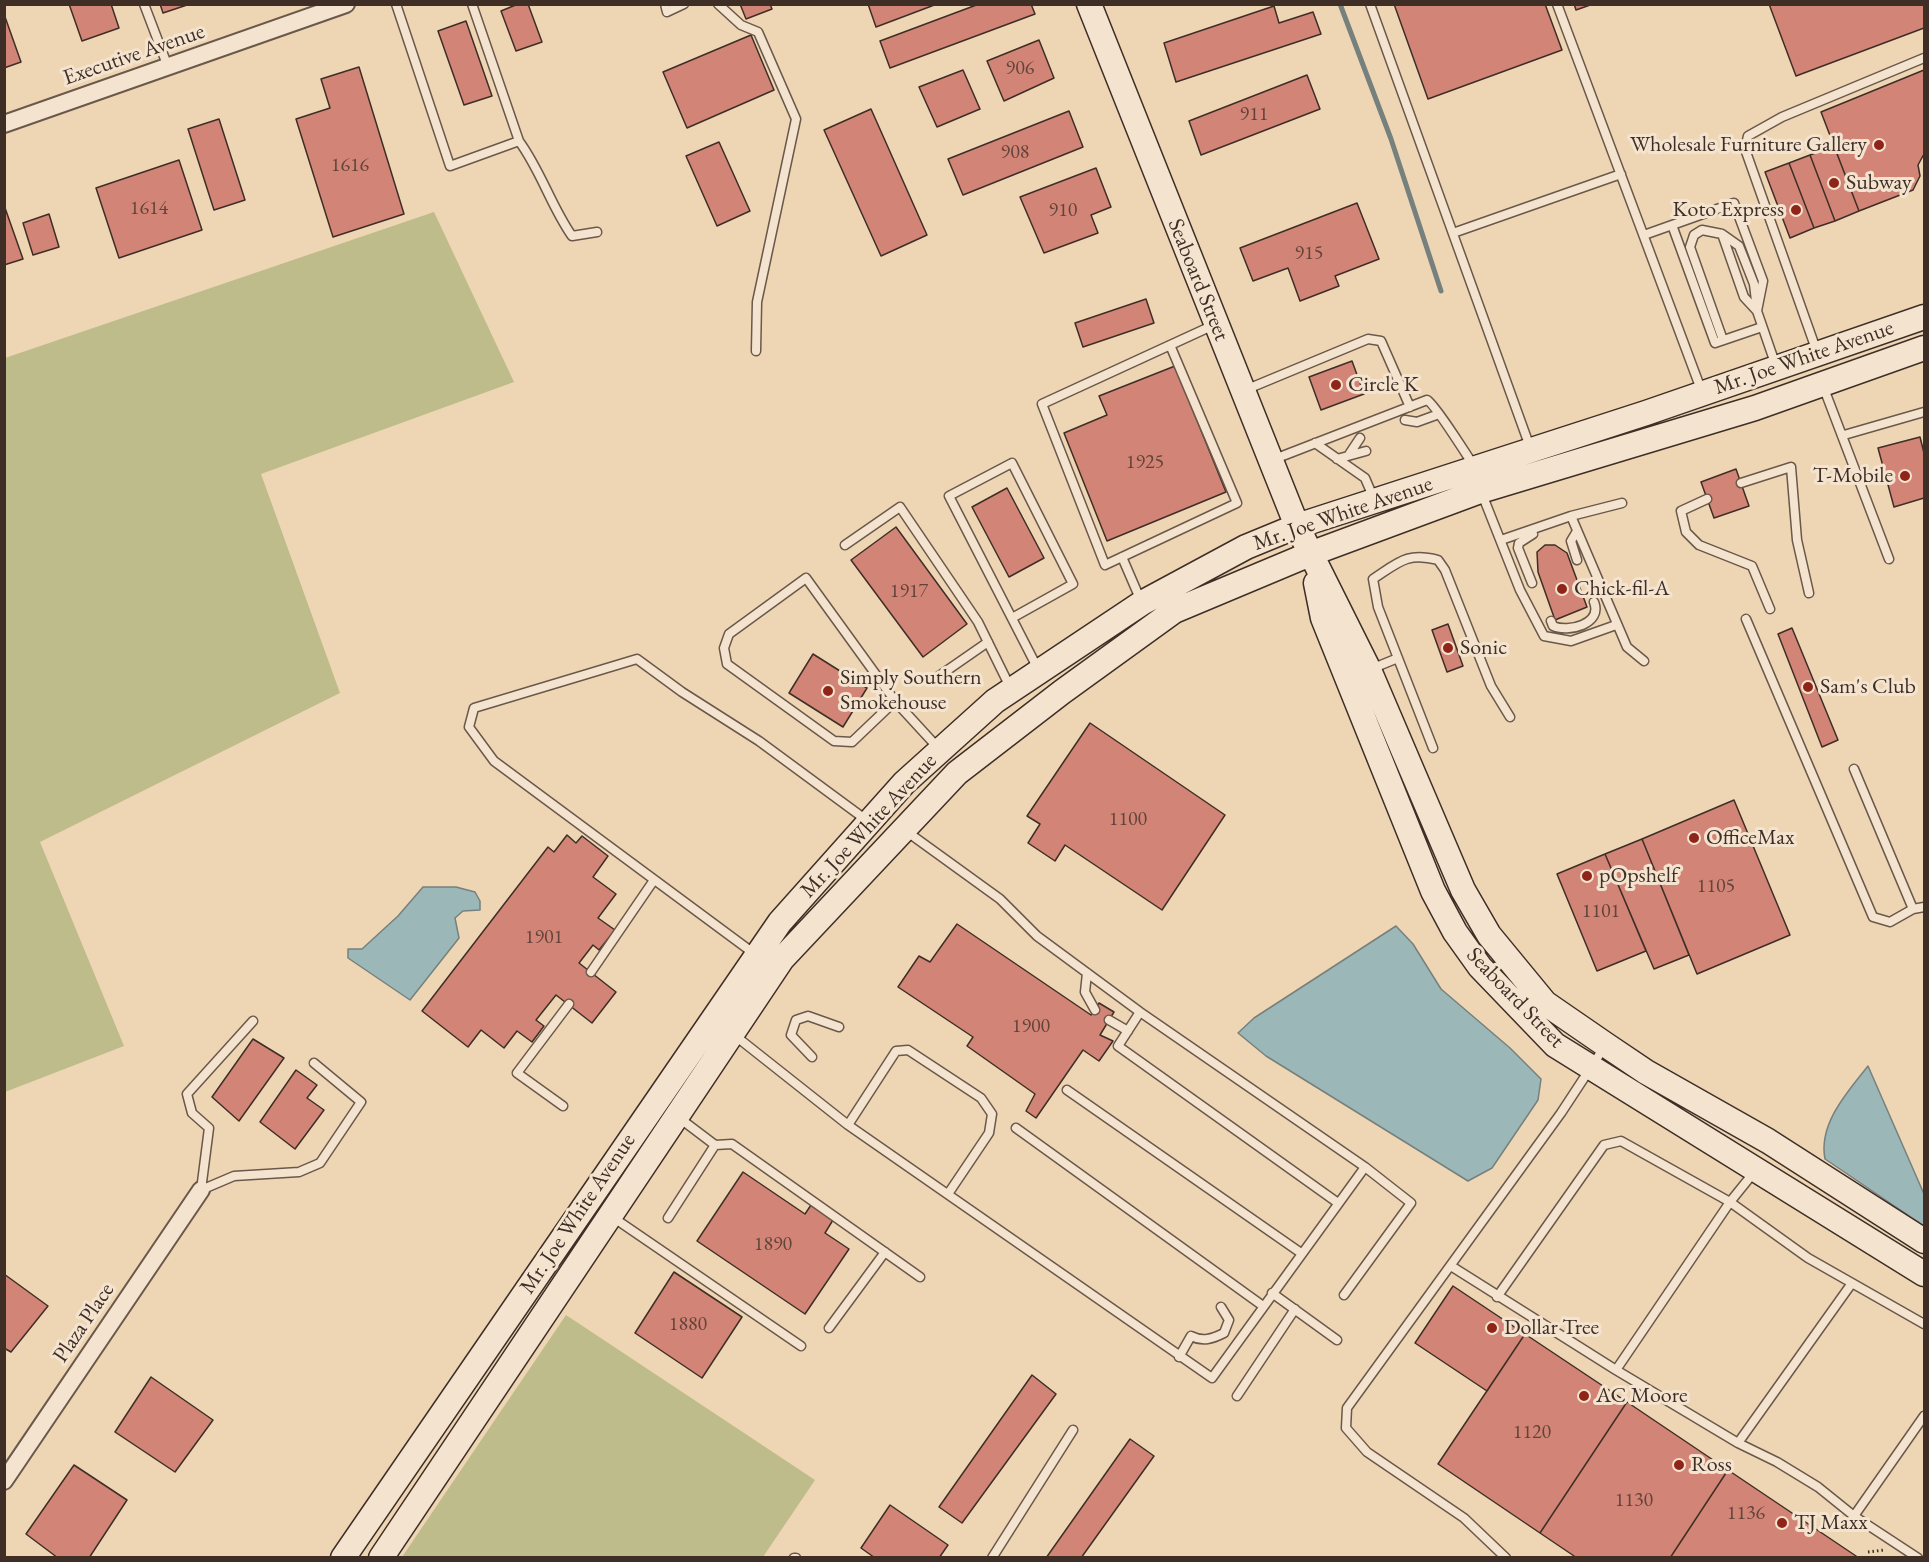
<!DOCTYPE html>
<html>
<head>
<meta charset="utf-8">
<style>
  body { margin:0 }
  #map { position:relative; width:1929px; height:1562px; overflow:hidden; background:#eed6b5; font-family:"EB Garamond",serif }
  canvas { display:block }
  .frame { position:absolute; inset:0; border:6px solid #3e2e26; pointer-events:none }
</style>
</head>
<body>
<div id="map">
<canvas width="1929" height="1562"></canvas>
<div class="frame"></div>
</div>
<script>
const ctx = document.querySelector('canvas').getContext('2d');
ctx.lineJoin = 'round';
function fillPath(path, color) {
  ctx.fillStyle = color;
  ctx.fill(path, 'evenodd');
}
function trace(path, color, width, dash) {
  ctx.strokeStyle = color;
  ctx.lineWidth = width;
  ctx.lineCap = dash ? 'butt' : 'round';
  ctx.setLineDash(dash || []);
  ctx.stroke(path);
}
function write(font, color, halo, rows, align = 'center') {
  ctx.font = font + ' "EB Garamond",serif';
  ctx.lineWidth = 6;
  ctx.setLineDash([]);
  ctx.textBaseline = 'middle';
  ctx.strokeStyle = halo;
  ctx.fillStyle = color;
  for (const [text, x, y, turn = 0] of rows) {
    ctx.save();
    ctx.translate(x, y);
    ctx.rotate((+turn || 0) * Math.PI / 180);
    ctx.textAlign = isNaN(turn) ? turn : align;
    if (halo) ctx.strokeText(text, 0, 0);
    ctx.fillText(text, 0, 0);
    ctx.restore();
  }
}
fillPath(new Path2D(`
  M434 212 514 382 261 474 340 693 40 842 124 1046 5 1092V358Z
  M566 1315 815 1480 763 1557H402Z`), '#bebc8a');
const water = new Path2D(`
  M423 887H456L475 892 480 901V910L463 911 455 918 459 938 410 1000 348 958V949H362L398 916Z
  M1396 926 1413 944 1441 989 1510 1048 1541 1079 1538 1100 1492 1168 1468 1181 1266 1056 1238 1033 1254 1018Z
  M1868 1066 1924 1194V1226L1825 1159C1818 1124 1848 1091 1868 1066Z`);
fillPath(water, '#9cb7b7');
trace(water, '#76807d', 1.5);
trace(new Path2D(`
  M1340 4 1391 139 1441 291`), '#76807d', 5);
const building = new Path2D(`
  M69 4H111L119 28 82 41Z
  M160 4H190L163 13Z
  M518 4H528L542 42 516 51 501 11Z
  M740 4H770L772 9 746 19Z
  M868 4H937L876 27Z
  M979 4H1031L1035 14 890 68 880 41Z
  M1394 4H1545L1562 50 1428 99Z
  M1574 4H1593L1576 10Z
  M1769 4H1924V28L1796 76Z
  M1274 6 1279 23 1313 12 1321 34 1176 82 1164 43Z
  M4 14 21 62 4 68Z
  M466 21 492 96 464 105 438 31Z
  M751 35 774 90 687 128 663 72Z
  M1039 40 1054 78 1004 101 987 61Z
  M359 67 404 214 333 237 296 119 330 108 321 79Z
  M963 70 980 109 937 127 919 87Z
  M1924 70V154L1918 165 1920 176 1913 190 1859 211 1821 112Z
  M1307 75 1320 109 1201 155 1189 121Z
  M871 109 927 235 881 256 824 130Z
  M1069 111 1083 147 963 195 948 159Z
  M219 119 245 200 214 210 188 129Z
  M719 142 750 211 717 226 686 156Z
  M1834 146 1859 211 1835 221 1810 155Z
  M1810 155 1835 221 1814 228 1789 163Z
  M179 160 202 230 119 258 96 188Z
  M1789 163 1814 228 1790 238 1765 172Z
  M1096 168 1111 207 1091 215 1098 233 1044 253 1020 197Z
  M1357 203 1379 259 1335 276 1339 286 1300 301 1288 268 1253 281 1240 248Z
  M4 205 23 259 4 265Z
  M49 214 59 247 33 255 23 223Z
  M1146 299 1154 323 1083 347 1075 323Z
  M1352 361 1364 394 1321 410 1309 377Z
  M1175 366 1226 492 1107 541 1064 433 1107 415 1099 396Z
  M1920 437 1924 453V498L1894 507 1878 448Z
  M1736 469 1749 506 1714 518 1701 482Z
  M1007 488 1044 558 1009 577 972 507Z
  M896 527 967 624 923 657 851 560Z
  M1545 545H1555L1567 553 1587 607 1555 620 1538 572 1537 552Z
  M1448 624 1463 666 1447 672 1432 630Z
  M1792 628 1838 740 1822 747 1778 634Z
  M813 654 867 688 843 727 789 693Z
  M1090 723 1225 815 1162 910 1065 845 1055 861 1028 843 1040 824 1027 816Z
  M1734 800 1790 935 1697 974 1642 839Z
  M567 835 576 843 582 836 608 856 593 877 616 894 598 918 615 930 599 950 593 945 579 963 616 992 592 1023 556 995 536 1020 544 1026 532 1042 517 1031 504 1048 481 1030 468 1047 422 1011 548 847 554 852Z
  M1642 839 1689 955 1654 969 1605 854Z
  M1605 854 1646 951 1597 971 1557 874Z
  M957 924 1091 1015 1099 1003 1114 1012 1100 1035 1113 1041 1099 1061 1083 1050 1036 1118 1026 1111 1035 1094 967 1046 973 1037 898 987 919 956 930 962Z
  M253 1039 284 1058 239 1121 212 1097Z
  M296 1070 317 1085 307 1098 324 1110 295 1149 260 1122Z
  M743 1172 805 1214 811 1205 833 1220 825 1233 849 1249 805 1314 697 1241Z
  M674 1272 742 1317 702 1378 635 1333Z
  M4 1274 48 1306 11 1352 4 1348Z
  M1453 1286 1525 1334 1487 1391 1415 1343Z
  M1525 1334 1627 1402 1540 1533 1438 1464Z
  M1032 1375 1056 1394 962 1523 939 1507Z
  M151 1377 213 1420 175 1472 115 1432Z
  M1627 1402 1728 1470 1670 1558H1577L1540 1533Z
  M1130 1439 1154 1456 1081 1558H1046Z
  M74 1465 127 1500 89 1558H58L26 1534Z
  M1728 1470 1859 1558H1670Z
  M890 1505 948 1545 939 1558H875L861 1548Z`);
fillPath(building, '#d28476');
trace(building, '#3e2e26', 1.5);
const lane = new Path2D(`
  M144 4 168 67
  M396 4 450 166 519 141 472 4
  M665 4 667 12 684 4
  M718 4 741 25 758 32 796 119 757 302 756 351
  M1370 4 1530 447
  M1557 4 1702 392
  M519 141C541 171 551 206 572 236L597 232
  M1672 225 1715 343 1762 327
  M1453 233 1621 174
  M1722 234 1739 246 1754 284 1756 301
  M1644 235 1734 203 1763 281 1757 311 1776 366
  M1723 340 1690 247 1694 235 1702 230 1722 234 1744 297 1757 311
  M1170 345 1237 503 1105 565 1042 404 1216 324
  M1817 352 1745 149 1748 136 1782 117 1924 58
  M1823 386 1889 559
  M1245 390 1368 339 1381 341 1410 407
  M1405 420 1417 422 1439 414
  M1844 435 1924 412
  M1315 443 1365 478 1374 499
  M1350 453 1360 438
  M1337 459 1366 451
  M1272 460 1427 400C1434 403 1466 454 1474 466
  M1741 483 1791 467 1797 540 1809 593
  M1482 494 1520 590 1544 636 1571 641 1616 625
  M1707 499 1681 511 1686 532 1699 545 1752 566 1770 609
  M1571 516 1627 647 1644 661
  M1501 540 1571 516 1622 503
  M845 545 900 507 978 622 1010 687
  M1122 557 1141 601
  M1577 560 1571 541 1577 531
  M1532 583 1518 548 1519 543 1533 534
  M1012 618 1073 584 1012 463 949 496 1038 669
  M1746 619 1873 917 1890 922 1913 909 1924 907
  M1551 621 1553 626C1568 633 1603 624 1594 602
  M1371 669 1398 658
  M939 676 988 642
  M895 701 852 742 834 741 727 664 724 648 729 634 806 578 895 701 940 750
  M1433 748 1378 607 1373 579C1399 562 1407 552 1438 560L1445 570 1491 686 1510 717
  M1854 769 1913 909
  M906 831 1000 899 1037 936 1140 1012 1365 1167
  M756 955 494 761 469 727 474 708 637 659 682 692 759 741 869 822
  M591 972 654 880
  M1087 973 1085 992 1095 1010
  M1140 1012 1118 1046 1338 1203
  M1109 1020 1128 1031
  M733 1034 848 1125 1212 1378 1365 1167 1411 1203 1344 1295
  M812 1057 791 1035 796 1020 808 1016 839 1027
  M1067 1090 1301 1253
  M563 1106 517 1073 569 1004
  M848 1125 896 1051 908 1050 981 1098 992 1114 989 1133 948 1194
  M1016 1128 1263 1306
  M715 1145 732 1144 920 1277
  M201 1190 234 1176 299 1172 320 1163 361 1102 314 1063
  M201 1190 209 1128 192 1113 187 1094 253 1021
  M611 1216 801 1346
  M668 1218 715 1145 678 1117
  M1451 1266 1616 1370 1738 1443 1777 1462 1818 1487 1854 1516 1918 1558
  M1272 1293 1337 1340
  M1497 1297 1604 1145 1621 1141 1730 1202 1808 1258 1924 1324
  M829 1328 885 1252
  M1179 1357 1191 1336C1203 1342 1212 1339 1224 1333L1229 1320 1221 1307
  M1616 1370 1730 1202 1755 1171
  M1237 1396 1295 1309
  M1738 1443 1852 1283
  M1854 1516 1924 1416
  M794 1558H796
  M992 1558 1073 1430
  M1506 1558 1464 1518 1367 1452 1346 1428 1347 1408 1561 1113 1605 1046`);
const street = new Path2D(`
  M4 124 346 4
  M4 1481 201 1190`);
const secondary = new Path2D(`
  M1089 4 1297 526 1369 670 1463 890 1489 935 1545 1003 1606 1045 1646 1072 1768 1141 1924 1241
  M1316 583 1323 618 1433 891 1455 932 1480 967 1555 1045 1924 1274
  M343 1558 780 922 904 783 995 701 1142 603 1246 547 1297 526 1646 413 1924 317
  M381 1558 782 959 957 773 1062 692 1174 611 1310 554 1480 491 1755 408 1924 348`);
trace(lane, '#6a584a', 11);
trace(street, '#6a584a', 20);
trace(secondary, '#3e2e26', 27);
trace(new Path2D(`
  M1868 1552 1884 1550`), '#3e2e26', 3, [1.5, 3]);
trace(lane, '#f4e4cf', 8);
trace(street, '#f4e4cf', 16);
trace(secondary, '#f4e4cf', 24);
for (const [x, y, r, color] of [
  [1879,145,6,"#8f2418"],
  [1834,183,6,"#8f2418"],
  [1796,210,6,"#8f2418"],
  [1336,385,6,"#8f2418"],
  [1905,476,6,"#8f2418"],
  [1562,589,6,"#8f2418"],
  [1448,648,6,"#8f2418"],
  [1808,687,6,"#8f2418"],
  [828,691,6,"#8f2418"],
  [1694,838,6,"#8f2418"],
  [1587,876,6,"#8f2418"],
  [1492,1328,6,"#8f2418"],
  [1584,1396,6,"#8f2418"],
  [1679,1465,6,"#8f2418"],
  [1782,1523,6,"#8f2418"]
]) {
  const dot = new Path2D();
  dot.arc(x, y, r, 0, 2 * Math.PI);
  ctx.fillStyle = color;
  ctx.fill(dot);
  trace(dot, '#f4e4cf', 2);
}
write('20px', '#63443a', null, [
  ["906",1020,69],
  ["911",1254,115],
  ["908",1015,153],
  ["1616",350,166],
  ["1614",149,209],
  ["910",1063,211],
  ["915",1309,254],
  ["1925",1145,463],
  ["1917",909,592],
  ["1100",1128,820],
  ["1105",1716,887],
  ["1101",1601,912],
  ["1901",544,938],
  ["1900",1031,1027],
  ["1890",773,1245],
  ["1880",688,1325],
  ["1120",1532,1433],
  ["1130",1634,1501],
  ["1136",1746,1514]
]);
write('22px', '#3e2e26', '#f4e4cf', [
  ["Executive Avenue",134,55,-19],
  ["Seaboard Street",1198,280,68],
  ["Mr. Joe White Avenue",1804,358,-19],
  ["Mr. Joe White Avenue",1343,514,-19],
  ["Mr. Joe White Avenue",869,826,-47],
  ["Seaboard Street",1515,998,46],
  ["Mr. Joe White Avenue",578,1214,-56],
  ["Plaza Place",84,1323,-56]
]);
write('22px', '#3e2e26', '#f4e4cf', [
  ["Wholesale Furniture Gallery",1867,145,"right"],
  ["Subway",1846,183],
  ["Koto Express",1784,210,"right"],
  ["Circle K",1348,385],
  ["T-Mobile",1893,476,"right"],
  ["Chick-fil-A",1574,589],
  ["Sonic",1460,648],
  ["Simply Southern",840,678],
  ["Smokehouse",840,703],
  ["Sam's Club",1820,687],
  ["OfficeMax",1706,838],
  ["pOpshelf",1599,876],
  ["Dollar Tree",1504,1328],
  ["AC Moore",1596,1396],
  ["Ross",1691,1465],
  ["TJ Maxx",1794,1523]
], 'left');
</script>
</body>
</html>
